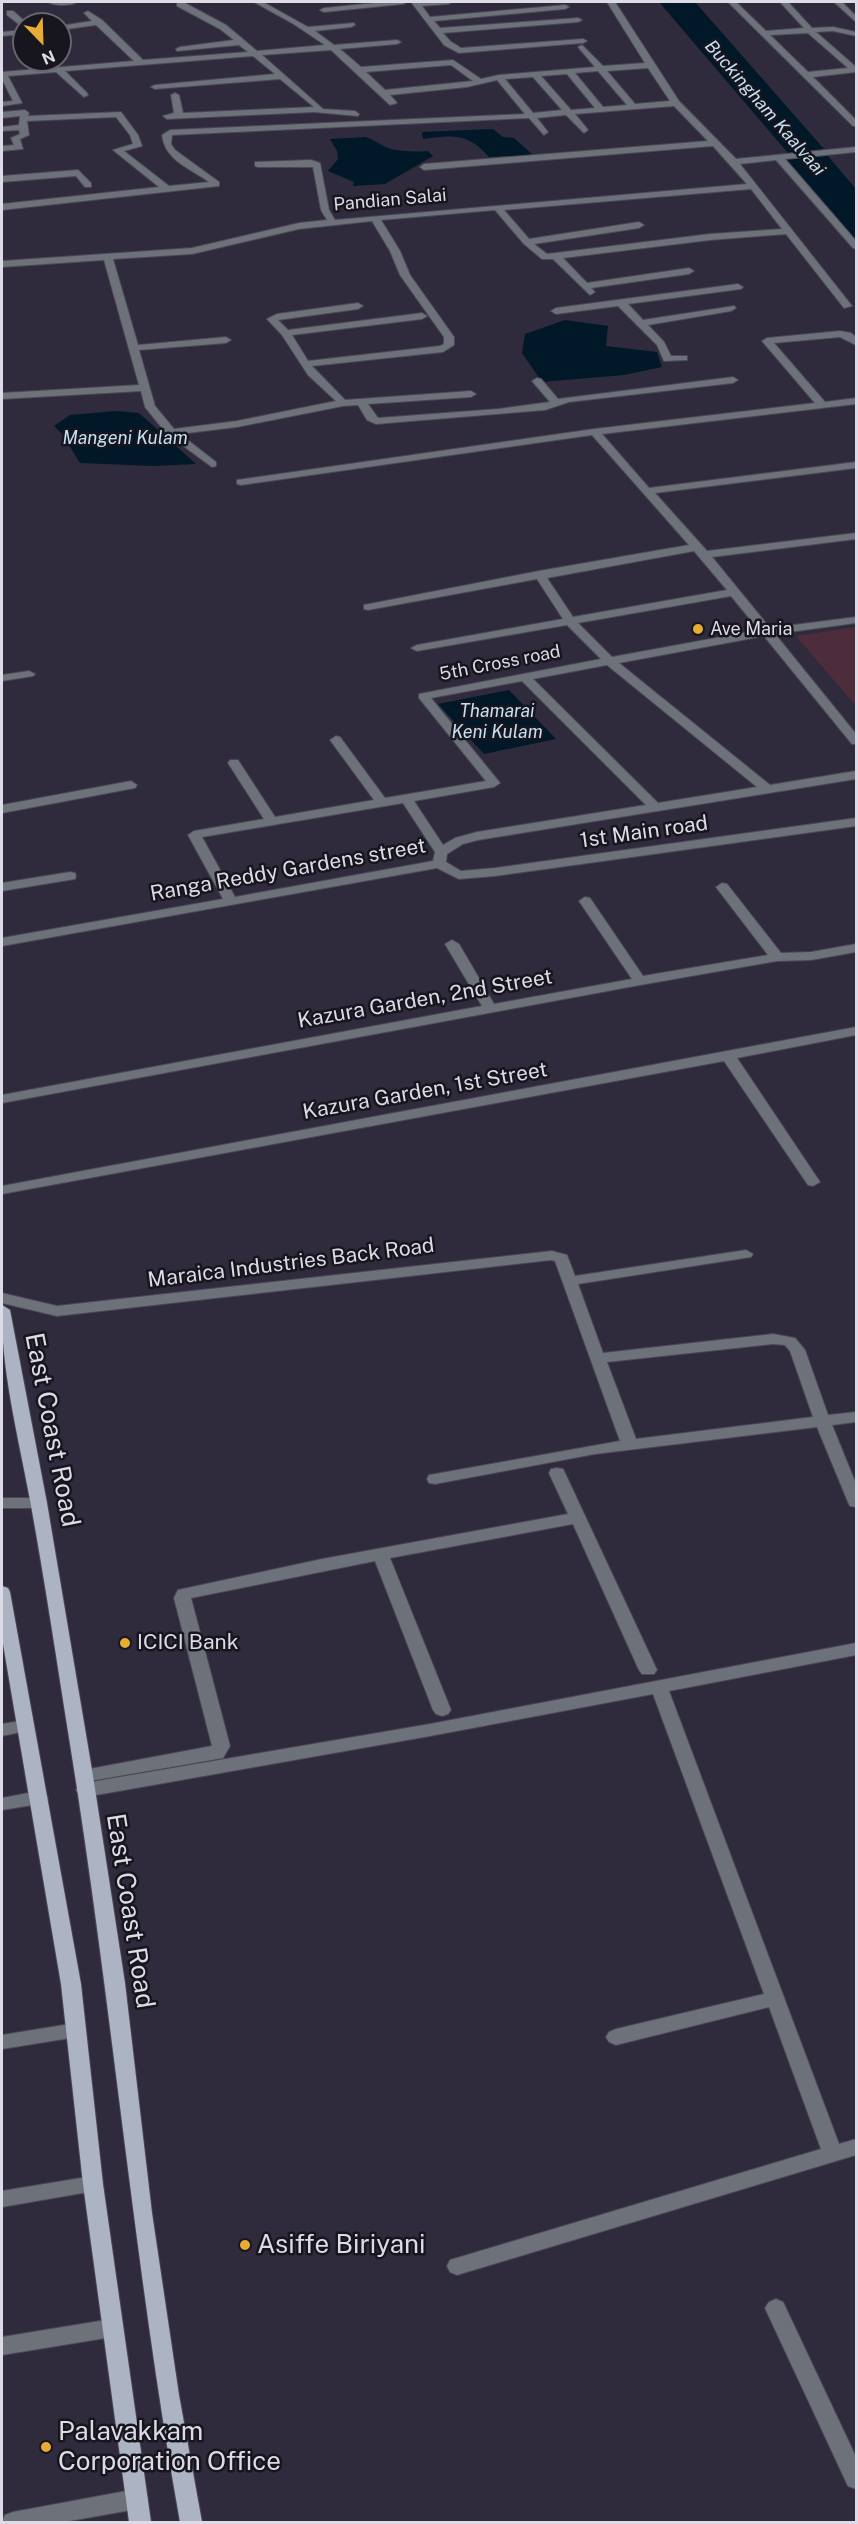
<!DOCTYPE html>
<html>
<head>
<meta charset="utf-8">
<style>
  body { margin:0 }
  #map { position:relative; width:858px; height:2524px; overflow:hidden; background:#2f2b3c; font-family:"Public Sans",sans-serif }
  canvas { display:block }
  .frame { position:absolute; inset:0; border:3px solid #dddbe6; pointer-events:none }
  .north { position:absolute; left:12px; top:12px; width:60px; height:60px; box-sizing:border-box; background:#17151d; border:2px solid #66646d; border-radius:50%; rotate:157deg; font-size:16px; font-weight:700; line-height:24px; text-align:center; color:#dddbe6 }
  .north::after { content:''; display:block; margin:auto; width:21px; height:27px; background:#e7ac36; clip-path:polygon(50% 0,100% 100%,50% 72%,0 100%) }
</style>
</head>
<body>
<div id="map">
<canvas width="858" height="2524"></canvas>
<div class="frame"></div>
<div class="north">N</div>
</div>
<script>
const ctx = document.querySelector('canvas').getContext('2d');
ctx.lineJoin = 'round';
function fillPath(path, color) {
  ctx.fillStyle = color;
  ctx.fill(path, 'evenodd');
}
function trace(path, color, width, dash) {
  ctx.strokeStyle = color;
  ctx.lineWidth = width;
  ctx.lineCap = dash ? 'butt' : 'round';
  ctx.setLineDash(dash || []);
  ctx.stroke(path);
}
function write(font, color, halo, rows, align = 'center') {
  ctx.font = font + ' "Public Sans",sans-serif';
  ctx.lineWidth = 5;
  ctx.setLineDash([]);
  ctx.textBaseline = 'middle';
  ctx.strokeStyle = halo;
  ctx.fillStyle = color;
  for (const [text, x, y, turn = 0] of rows) {
    ctx.save();
    ctx.translate(x, y);
    ctx.rotate((+turn || 0) * Math.PI / 180);
    ctx.textAlign = isNaN(turn) ? turn : align;
    if (halo) ctx.strokeText(text, 0, 0);
    ctx.fillText(text, 0, 0);
    ctx.restore();
  }
}
fillPath(new Path2D(`
  M856 627V706L796 636Z`), '#4d2d3b');
fillPath(new Path2D(`
  M659 2H695L824 149 788 153Z
  M493 129 503 137 514 138 533 155 489 157C468 133 453 135 423 139L422 132Z
  M366 137C375 140 380 145 388 148 402 152 414 152 428 151L433 156 385 184 353 186 354 182 328 171 338 159 337 151 330 139Z
  M828 156 856 189V245L782 160Z
  M565 320 608 326 606 346 657 352 662 367 624 375 542 382 522 353 525 334Z
  M116 411 139 413 196 464 153 466 80 463 63 435 54 426 70 415Z
  M509 690 556 739 484 754 438 704Z`), '#001827');
const minor = new Path2D(`
  M48 2H77C71 6 54 6 48 2Z
  M177 2H183L226 25 257 51 325 45 292 23 254 2H263L308 27 354 23 355 25 351 27 315 31 334 45 397 40 401 42 397 44 340 49 361 67 453 60 481 79 499 75 595 67 578 47 582 45 603 66 645 63 607 2H615L679 101 736 159 856 147V152L785 159 856 241V249L853 248 776 160 740 164 852 306 844 308 786 234 710 240 563 258 587 283 689 268 694 271 689 274 591 288 595 292 590 295 553 259H542L524 244 495 210 381 220 400 251 410 275 454 337V345L443 352 312 366 345 400 471 391 476 394 471 397 368 404 378 418 498 409 550 402 532 381 537 378 541 379 558 399 733 377 738 380 733 383 569 402 545 410 376 424 367 420 358 405 343 406 237 427 180 434 216 462V466L212 467 167 434 145 407 141 391 2 399V393L139 385 104 260 2 267V261L192 248 299 223 327 220 321 210 313 167H258L255 166V162L311 160 320 163 329 210 335 220 747 184 713 146 424 170 420 167 424 164 708 141 674 106 575 114 588 130 584 133 566 115 537 118 548 132 544 135 529 118 172 135 171 144 175 150 219 182V186L2 210V204L159 187 113 150 133 144 130 135 116 117 27 121 29 135 20 139 23 149 2 151V146L14 145 11 138 20 134 19 130 2 131V127L19 125 20 116 2 118V112L25 110 29 113 28 116 121 112 138 135 142 146 124 151 169 186 209 182C190 168 165 161 162 135L170 130 525 114 497 80 467 87 390 95 397 103 390 105 331 50 262 55 323 109 355 111 359 114 358 116 314 112 167 119 163 116 174 113 171 95 175 93 179 95 183 113 314 107 280 79 155 89 151 87 155 85 275 74 253 56 65 71 87 93 88 95 84 97 56 72 8 76 22 103 2 106V102L13 101 2 79V72L134 61 96 25 60 30V26L92 21 84 13 88 11 102 20 143 60 248 52 239 45 177 51 176 49 180 47 234 40 220 29 177 6ZM451 65 473 81 385 90 366 72ZM648 68 670 101 635 104 607 71ZM598 71 627 105 603 107 575 73ZM567 74 595 108 571 110 541 76ZM533 77 562 110 533 113 505 79ZM751 189 782 229 710 234 547 254 534 244 639 228 644 225 639 222 529 239 504 210ZM372 221 390 251 400 275 444 337V344L440 346 308 361 292 335 422 319 427 316 422 313 288 330 278 320 358 309 363 306 358 303 277 314 267 319 282 335 308 375 336 401 237 421 174 429 155 406 139 350 226 343 231 340 226 337 138 345 113 259 192 254 299 229Z
  M385 2H407L403 4 324 12 320 10 324 8Z
  M411 2H452L448 4 422 6 430 17 565 5 569 7 565 9 434 21 440 28 578 18 582 20 578 22 443 33 450 41 461 48 583 39 587 41 583 43 459 53 444 45Z
  M728 2H736L766 31 804 28 780 2H788L812 28 833 27 856 32V36L833 31 816 32 856 67V72L813 77 856 120V126H853ZM808 33 848 68 808 72 770 35Z
  M834 2H842L856 16V22Z
  M7 11H13L28 24 21 26 7 15Z
  M24 30V34L2 36V32Z
  M78 170 91 183V187H85L76 176 2 182V176Z
  M738 284 743 287 741 289 628 304 643 320 734 306 736 308 731 311 648 325 664 342 671 356H687V360L664 361 657 345 618 306 556 314 551 311 556 308Z
  M840 331 851 333 856 337V345L840 337 774 343 825 402 856 398V404L602 434 649 488 856 462V468L655 493 707 551 856 533V539L712 557 770 628 856 617V623L775 634 856 734V744H852L764 636 619 663 770 785 856 771V779L478 840 463 844 447 854 446 862 461 871 495 868 856 818V826L495 876 459 879 437 868 2 946V938L223 899 188 835 194 831 264 819 228 763 230 760H238L275 817 374 800 330 740 336 736 340 737 385 798 486 781 419 698V694L601 659 567 625 417 651 411 648 417 645 563 619 537 579 368 610 364 609V605L539 571 689 545 592 435 241 485 237 484V480L594 429 815 403 762 341 767 338ZM694 551 727 590 573 617 547 578ZM731 596 759 630 612 657 578 623ZM607 665 757 787 658 803 533 679ZM522 681 646 805 477 832 455 838 443 845 414 801 494 787 500 783 431 698ZM403 803 435 852 433 861 235 897 202 837Z
  M29 671 35 674 33 676 2 681V675Z
  M131 781 137 785 135 788 2 813V805Z
  M70 872 75 873 76 876 75 879 2 891V883Z
  M722 883 727 884 781 953 811 952 856 944V952L811 960 777 961 640 985 2 1103V1095L482 1006 445 944 452 940 459 944 494 1004 632 979 579 901 585 897 590 898 643 976 768 955 716 887Z
  M856 1027V1035L737 1058 820 1182 813 1186 808 1185 724 1061 2 1194V1186Z
  M746 1250 753 1254 751 1257 578 1284 603 1353 773 1334 795 1338 805 1350 828 1415 856 1412V1422L832 1425 856 1484V1507L850 1506 848 1502 817 1427 595 1454 435 1484 429 1483 427 1479 429 1475 435 1474 620 1441 555 1261 551 1260 57 1316 2 1303V1293L57 1306 552 1251 567 1255 575 1276ZM773 1344 785 1345 790 1351 813 1417 636 1439 607 1362Z
  M557 1468 563 1469 565 1473 657 1670 654 1674H642L639 1670 573 1524 390 1558 451 1710 448 1714 442 1716 436 1714 433 1710 375 1561 191 1598 230 1746 223 1758 84 1782 78 1781 75 1776 78 1771 84 1770 212 1746 174 1598 178 1590 322 1559 568 1514 549 1473 551 1469Z
  M2 1498H39L45 1499 47 1503 45 1507 39 1508H2Z
  M856 1643V1655L669 1691 839 2144 856 2139V2155L457 2275 450 2272 447 2266 450 2260 821 2149 769 2007 616 2045 609 2042 606 2037 609 2032 616 2029 764 1994 653 1694 430 1736 85 1797 79 1795 76 1790 79 1785 85 1783 430 1724Z
  M25 1720 31 1722 34 1726 31 1730 2 1736V1724Z
  M39 1791 45 1793 48 1798 45 1803 2 1810V1798Z
  M76 2023 83 2026 86 2031 83 2036 2 2049V2035Z
  M93 2176 100 2178 103 2184 100 2190 2 2207V2191Z
  M776 2299 783 2302 856 2457V2489L848 2486 765 2308 769 2302Z
  M112 2319 119 2322 123 2328 119 2334 112 2337 2 2355V2337Z
  M137 2489 145 2492 148 2499 145 2506 137 2509 64 2522H2L5 2515 13 2512Z`);
const major = new Path2D(`
  M2 1305 10 1310 47 1503 93 1776 125 1983 152 2213 179 2395 202 2522H180C134 2264 112 2003 70 1744 57 1663 45 1581 30 1500 19 1440 0 1366 2 1305Z
  M2 1586 8 1588 10 1592 81 1984 103 2184 151 2522H129L83 2184 61 1984 2 1638Z`);
trace(minor, '#4b4757', 2);
trace(major, '#4b4757', 2);
fillPath(minor, '#6d7179');
fillPath(major, '#acb4c4');
for (const [x, y, r, color] of [
  [698,629,6,"#e7ac36"],
  [125,1643,6,"#e7ac36"],
  [245,2245,6,"#e7ac36"],
  [46,2447,6,"#e7ac36"]
]) {
  const dot = new Path2D();
  dot.arc(x, y, r, 0, 2 * Math.PI);
  ctx.fillStyle = color;
  ctx.fill(dot);
  trace(dot, '#17151d', 2);
}
write('italic 18px', '#c3e1f4', '#17151d', [
  ["Buckingham Kaalvaai",765,108,49],
  ["Mangeni Kulam",125,438],
  ["Thamarai",497,711],
  ["Keni Kulam",497,732]
]);
write('18px', '#dddbe6', '#17151d', [
  ["Pandian Salai",390,200,-5],
  ["5th Cross road",500,663,-11]
]);
write('18px', '#dddbe6', '#17151d', [
  ["Ave Maria",710,629]
], 'left');
write('21px', '#dddbe6', '#17151d', [
  ["1st Main road",644,832,-8],
  ["Ranga Reddy Gardens street",288,870,-10],
  ["Kazura Garden, 2nd Street",425,999,-10],
  ["Kazura Garden, 1st Street",425,1091,-10],
  ["Maraica Industries Back Road",291,1263,-7]
]);
write('21px', '#dddbe6', '#17151d', [
  ["ICICI Bank",137,1643]
], 'left');
write('26px', '#dddbe6', '#17151d', [
  ["East Coast Road",52,1430,79],
  ["East Coast Road",130,1911,81]
]);
write('26px', '#dddbe6', '#17151d', [
  ["Asiffe Biriyani",257,2245],
  ["Palavakkam",58,2432],
  ["Corporation Office",58,2462]
], 'left');
</script>
</body>
</html>
